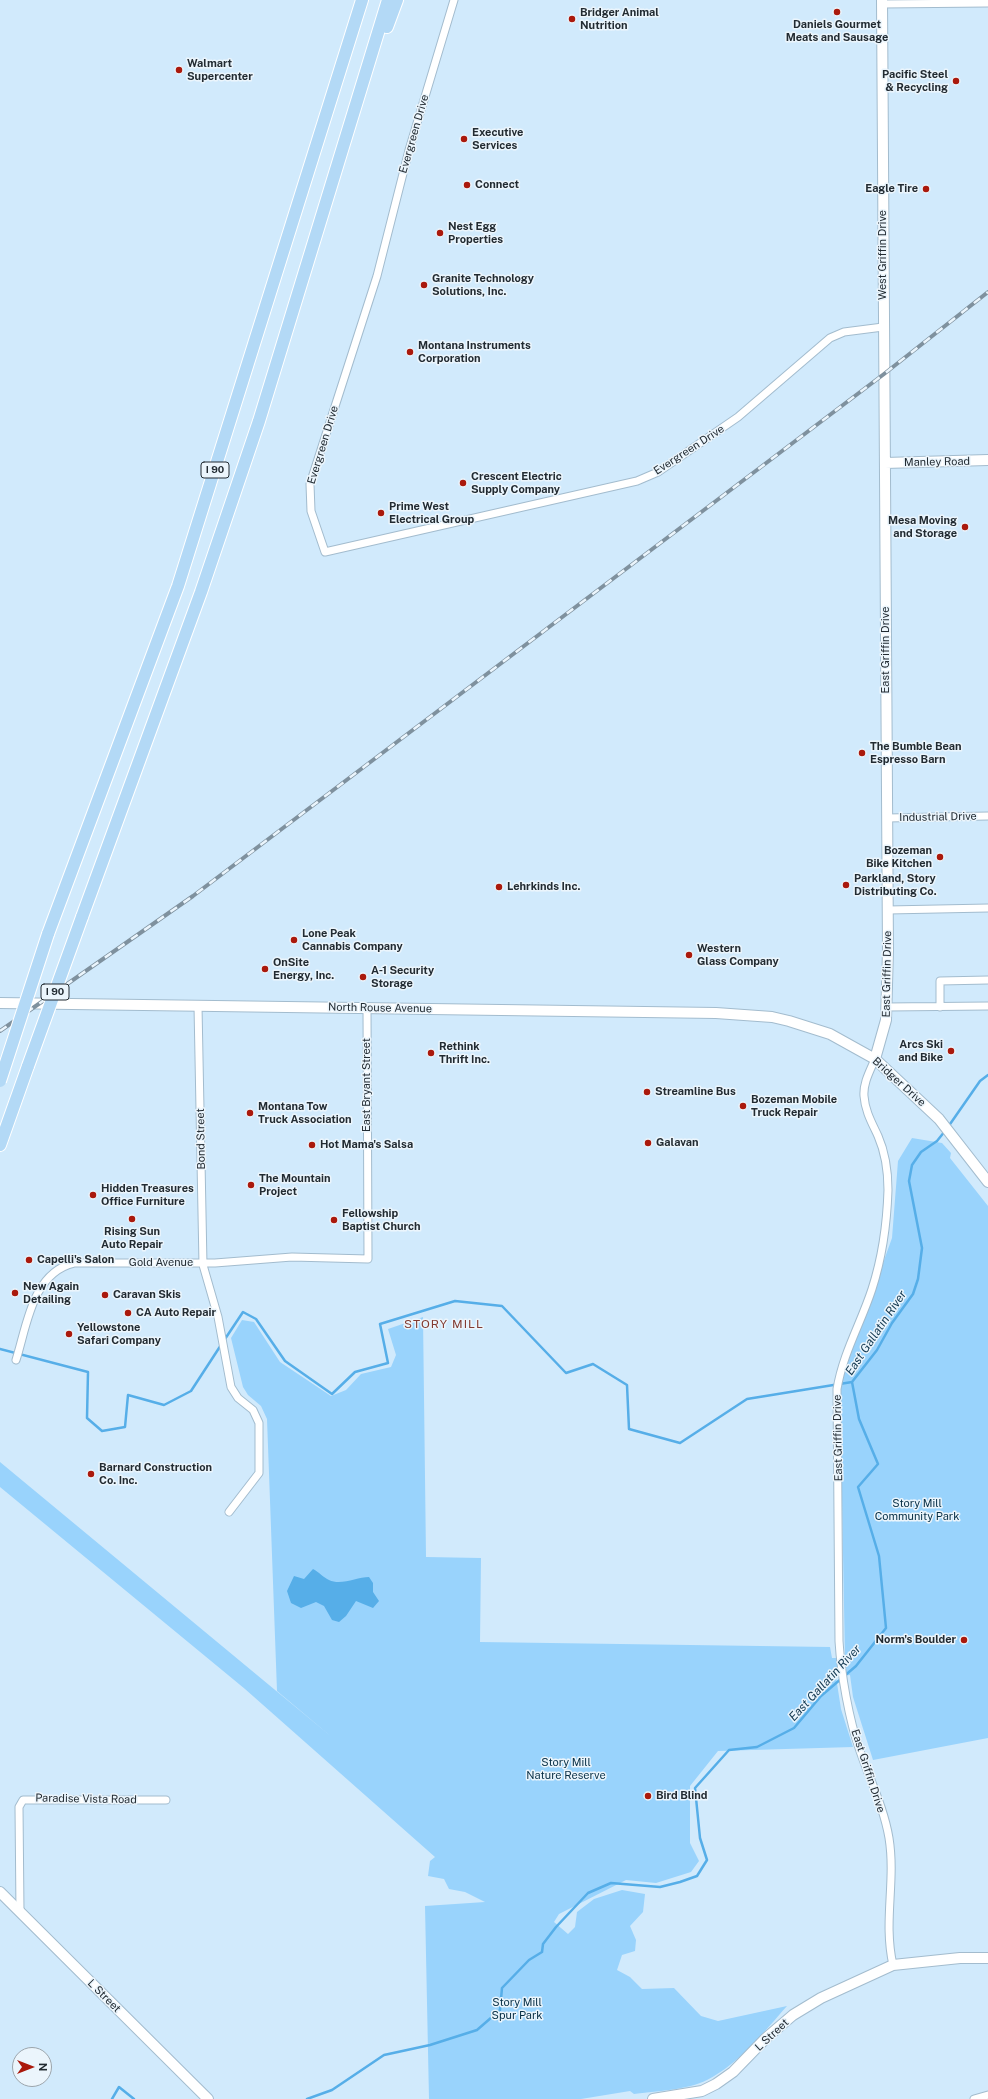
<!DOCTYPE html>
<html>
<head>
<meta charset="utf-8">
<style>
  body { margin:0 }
  #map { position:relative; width:988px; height:2099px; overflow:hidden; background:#d1eafc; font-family:"Public Sans",sans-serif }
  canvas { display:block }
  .north { position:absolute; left:12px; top:2047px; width:40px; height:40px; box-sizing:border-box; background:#ebf5fc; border:1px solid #9ba4ab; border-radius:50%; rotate:90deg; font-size:11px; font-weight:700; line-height:16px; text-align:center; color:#222b32 }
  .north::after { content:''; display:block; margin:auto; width:14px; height:18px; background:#aa190c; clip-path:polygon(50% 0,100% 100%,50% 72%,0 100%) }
</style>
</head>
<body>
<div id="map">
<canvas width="988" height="2099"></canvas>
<div class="north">N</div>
</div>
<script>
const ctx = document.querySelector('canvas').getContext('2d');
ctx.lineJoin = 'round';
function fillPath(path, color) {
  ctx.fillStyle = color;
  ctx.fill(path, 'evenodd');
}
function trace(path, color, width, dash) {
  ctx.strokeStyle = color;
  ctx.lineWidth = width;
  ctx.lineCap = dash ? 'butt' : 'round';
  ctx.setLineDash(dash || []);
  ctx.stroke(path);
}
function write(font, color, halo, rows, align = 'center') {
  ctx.font = font + ' "Public Sans",sans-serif';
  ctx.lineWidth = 3;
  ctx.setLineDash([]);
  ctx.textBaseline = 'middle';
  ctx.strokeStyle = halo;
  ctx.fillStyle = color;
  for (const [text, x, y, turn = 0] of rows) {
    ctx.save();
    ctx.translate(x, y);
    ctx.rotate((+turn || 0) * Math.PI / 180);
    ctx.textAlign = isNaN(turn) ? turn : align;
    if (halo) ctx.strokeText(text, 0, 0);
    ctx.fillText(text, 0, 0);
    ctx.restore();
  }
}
fillPath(new Path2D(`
  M912 1138 942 1143 951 1153 950 1158 988 1206V1738L873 1760 853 1697 850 1675 836 1677 841 1709 853 1747 718 1751 690 1786V1843L699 1861 691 1872 656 1883 626 1880 559 1914 554 1922 568 1934 575 1927 577 1912 594 1899 622 1890 645 1894 643 1912 630 1926 636 1940 635 1951 622 1955 617 1970 630 1977 642 1989 674 1988 701 2016 718 2021 787 2006C763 2033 740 2063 707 2080 688 2090 655 2091 634 2094L630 2091 581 2099H429L425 1906 485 1902 465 1892 449 1889 444 1879 428 1876 430 1861 435 1857 245 1689 0 1487V1462L333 1738 277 1691 267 1419 261 1406 248 1395 243 1387 231 1338 242 1320 254 1322 280 1362 331 1396 346 1390 361 1374 391 1367 396 1355 388 1329 423 1317 426 1557 481 1558 480 1642 830 1647 832 1658H845L840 1394 844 1372 892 1238 898 1161Z`), '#99d3fc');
fillPath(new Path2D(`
  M313 1569C319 1572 324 1578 329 1580 341 1586 357 1577 369 1577L373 1583V1592L379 1601 373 1608 356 1601 346 1616 339 1622 332 1620 324 1606 316 1602 301 1608 291 1603 287 1591 294 1576 304 1579Z`), '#56aee8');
trace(new Path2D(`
  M948 1127 980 1081 988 1075
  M225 1339 243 1312 256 1319 285 1361 332 1394 355 1372 388 1363 380 1324 455 1301 502 1306 566 1373 593 1364 627 1385 629 1429 680 1443 747 1399 852 1382
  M0 1349 88 1372 87 1418 102 1431 125 1427 128 1395 164 1405 191 1391 221 1345
  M112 2099 119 2087 134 2099
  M307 2099 332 2090 384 2055 430 2045 477 2030 500 2010 502 1988 529 1960 542 1952 543 1944 556 1927 588 1893 611 1883 660 1887 680 1882 697 1876 707 1860 700 1838 695 1788 729 1750 757 1747 794 1728 821 1696 856 1666 886 1628 879 1556 858 1487 878 1464 859 1419 852 1382 877 1350 892 1323 913 1294 918 1279 922 1248 909 1181 912 1165 921 1152 937 1141 945 1131`), '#56aee8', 2.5);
const street = new Path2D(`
  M454 0 409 150 377 276 310 484 311 511 325 552 637 481 658 472 738 417 830 338 844 332 883 327
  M882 4 988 3
  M887 818 988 816
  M888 910 988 908
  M198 1006 203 1265 218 1317 231 1387 238 1398 253 1410 259 1423V1473L229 1512
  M887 1007 988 1006
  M940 1007V981L988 980
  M875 1059C870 1071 863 1083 864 1096 865 1111 872 1123 878 1136 885 1152 888 1173 888 1190 887 1222 882 1258 872 1289 861 1323 843 1353 837 1389L839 1641C841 1674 849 1720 860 1751 870 1780 884 1808 889 1838 896 1882 883 1921 893 1965
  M16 1360C27 1326 32 1273 74 1263H215L292 1257 368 1259 367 1008
  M20 1912 19 1807 23 1800H166
  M974 2099 988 2095`);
const secondary = new Path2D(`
  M885 463 988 460
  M0 1003 716 1013 772 1017 789 1021 830 1034 875 1059 939 1119 988 1182
  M875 1059 886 1020 888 950 882 0
  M0 1892 208 2099
  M653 2099 702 2091 716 2084 733 2072 766 2038 793 2015 821 1998 893 1965 960 1958H988`);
const highway = new Path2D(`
  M387 27 397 0
  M82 917 201 592 259 421 388 0
  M48 934 178 586 362 0
  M0 1145 28 1066`);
trace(street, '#a3bcce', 9);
trace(secondary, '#a3bcce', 12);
trace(highway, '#fff', 14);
trace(street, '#fff', 7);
trace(secondary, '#fff', 10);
trace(highway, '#b3d9f6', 12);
const rail = new Path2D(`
  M0 1031 193 896 884 374 988 292`);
trace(rail, '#7f919e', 4);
trace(rail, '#ebf5fc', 2.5, [8]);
const highwayBridge = new Path2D(`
  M28 1066 82 917
  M0 1081 48 934`);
trace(highwayBridge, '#fff', 14, []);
trace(highwayBridge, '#b3d9f6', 12);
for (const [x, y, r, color] of [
  [837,12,4,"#aa190c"],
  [572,19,4,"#aa190c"],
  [179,70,4,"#aa190c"],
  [956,81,4,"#aa190c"],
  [464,139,4,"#aa190c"],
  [467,185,4,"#aa190c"],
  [926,189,4,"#aa190c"],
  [440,233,4,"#aa190c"],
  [424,285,4,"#aa190c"],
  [410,352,4,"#aa190c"],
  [463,483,4,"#aa190c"],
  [381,513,4,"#aa190c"],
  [965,527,4,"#aa190c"],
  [862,753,4,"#aa190c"],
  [940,857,4,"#aa190c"],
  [846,885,4,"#aa190c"],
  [499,887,4,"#aa190c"],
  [294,940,4,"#aa190c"],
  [689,955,4,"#aa190c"],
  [265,969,4,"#aa190c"],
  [363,977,4,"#aa190c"],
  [951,1051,4,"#aa190c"],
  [431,1053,4,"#aa190c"],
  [647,1092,4,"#aa190c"],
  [743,1106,4,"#aa190c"],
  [250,1113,4,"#aa190c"],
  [648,1143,4,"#aa190c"],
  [312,1145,4,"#aa190c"],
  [251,1185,4,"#aa190c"],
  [93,1195,4,"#aa190c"],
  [132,1219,4,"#aa190c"],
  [334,1220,4,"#aa190c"],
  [29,1260,4,"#aa190c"],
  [15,1293,4,"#aa190c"],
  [105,1295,4,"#aa190c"],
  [128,1313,4,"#aa190c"],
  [69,1334,4,"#aa190c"],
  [91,1474,4,"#aa190c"],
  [964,1640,4,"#aa190c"],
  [648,1796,4,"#aa190c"]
]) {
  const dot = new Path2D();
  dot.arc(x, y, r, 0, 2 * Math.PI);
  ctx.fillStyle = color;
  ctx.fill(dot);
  trace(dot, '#ebf5fc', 1.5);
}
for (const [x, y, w] of [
  [215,470,28],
  [55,992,28]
]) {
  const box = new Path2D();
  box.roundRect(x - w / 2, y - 8, w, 16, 3);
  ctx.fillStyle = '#ebf5fc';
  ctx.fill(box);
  trace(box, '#222b32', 1);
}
write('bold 10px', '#222b32', null, [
  ["I 90",215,470],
  ["I 90",55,992]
]);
write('bold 11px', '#222b32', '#ebf5fc', [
  ["Bridger Animal",580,13],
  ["Nutrition",580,26],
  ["Daniels Gourmet",837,25,"center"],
  ["Meats and Sausage",837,38,"center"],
  ["Walmart",187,64],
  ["Supercenter",187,77],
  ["Pacific Steel",948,75,"right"],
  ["& Recycling",948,88,"right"],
  ["Executive",472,133],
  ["Services",472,146],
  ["Connect",475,185],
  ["Eagle Tire",918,189,"right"],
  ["Nest Egg",448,227],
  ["Properties",448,240],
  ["Granite Technology",432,279],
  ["Solutions, Inc.",432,292],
  ["Montana Instruments",418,346],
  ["Corporation",418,359],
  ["Crescent Electric",471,477],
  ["Supply Company",471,490],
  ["Prime West",389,507],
  ["Electrical Group",389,520],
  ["Mesa Moving",957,521,"right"],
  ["and Storage",957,534,"right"],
  ["The Bumble Bean",870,747],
  ["Espresso Barn",870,760],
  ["Bozeman",932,851,"right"],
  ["Bike Kitchen",932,864,"right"],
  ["Parkland, Story",854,879],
  ["Distributing Co.",854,892],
  ["Lehrkinds Inc.",507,887],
  ["Lone Peak",302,934],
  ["Cannabis Company",302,947],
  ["Western",697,949],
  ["Glass Company",697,962],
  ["OnSite",273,963],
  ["Energy, Inc.",273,976],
  ["A-1 Security",371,971],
  ["Storage",371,984],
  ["Arcs Ski",943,1045,"right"],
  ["and Bike",943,1058,"right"],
  ["Rethink",439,1047],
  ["Thrift Inc.",439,1060],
  ["Streamline Bus",655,1092],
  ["Bozeman Mobile",751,1100],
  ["Truck Repair",751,1113],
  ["Montana Tow",258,1107],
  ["Truck Association",258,1120],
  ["Galavan",656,1143],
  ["Hot Mama's Salsa",320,1145],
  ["The Mountain",259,1179],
  ["Project",259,1192],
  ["Hidden Treasures",101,1189],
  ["Office Furniture",101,1202],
  ["Fellowship",342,1214],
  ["Baptist Church",342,1227],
  ["Rising Sun",132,1232,"center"],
  ["Auto Repair",132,1245,"center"],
  ["Capelli's Salon",37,1260],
  ["New Again",23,1287],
  ["Detailing",23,1300],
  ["Caravan Skis",113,1295],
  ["CA Auto Repair",136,1313],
  ["Yellowstone",77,1328],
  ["Safari Company",77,1341],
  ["Barnard Construction",99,1468],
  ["Co. Inc.",99,1481],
  ["Norm's Boulder",956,1640,"right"],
  ["Bird Blind",656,1796]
], 'left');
write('11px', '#222b32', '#ebf5fc', [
  ["Evergreen Drive",414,134,-74],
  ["West Griffin Drive",883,255,-90],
  ["Evergreen Drive",323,445,-73],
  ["Evergreen Drive",689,450,-33],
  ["Manley Road",937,462,-1],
  ["East Griffin Drive",886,650,-90],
  ["Industrial Drive",938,817,-1],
  ["East Griffin Drive",887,974,-89],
  ["North Rouse Avenue",380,1008,1],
  ["Bridger Drive",899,1082,42],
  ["East Bryant Street",367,1085,-90],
  ["Bond Street",201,1139,-91],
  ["Gold Avenue",161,1263],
  ["East Griffin Drive",838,1438,-91],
  ["East Griffin Drive",868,1771,72],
  ["Paradise Vista Road",86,1799,1],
  ["L Street",104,1996,45],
  ["L Street",772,2035,-43]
]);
write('11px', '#062e45', '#ebf5fc', [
  ["Story Mill",917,1504],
  ["Community Park",917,1517],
  ["Story Mill",566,1763],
  ["Nature Reserve",566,1776],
  ["Story Mill",517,2003],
  ["Spur Park",517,2016]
]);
ctx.letterSpacing = '1px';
write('12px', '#823b31', '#ebf5fc', [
  ["STORY MILL",444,1324]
]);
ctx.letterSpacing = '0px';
write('italic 12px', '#143a52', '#ebf5fc', [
  ["East Gallatin River",876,1333,-56],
  ["East Gallatin River",825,1683,-47]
]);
</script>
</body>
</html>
